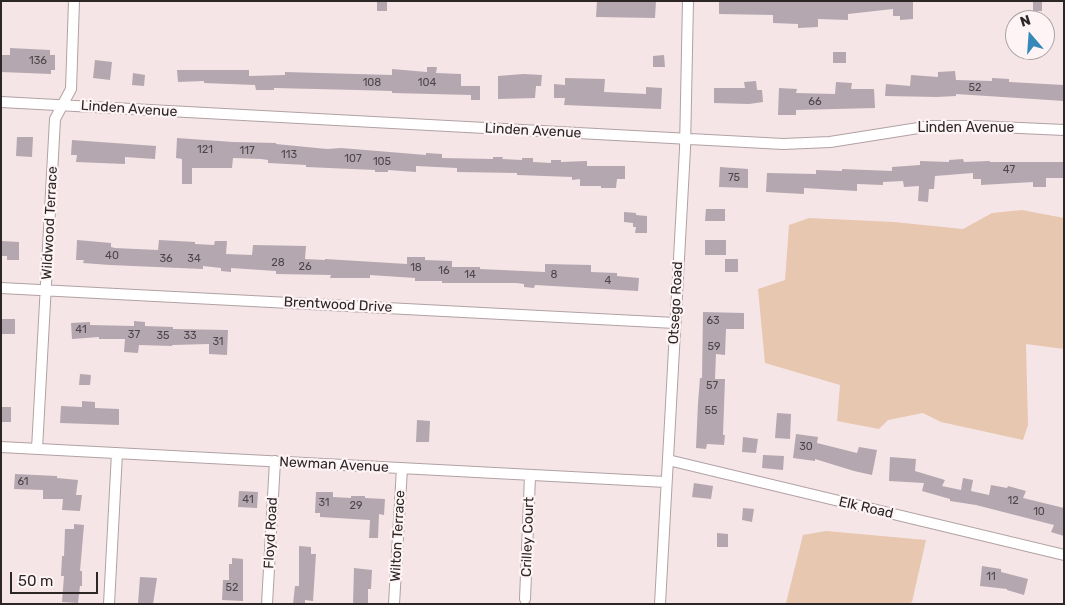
<!DOCTYPE html>
<html>
<head>
<meta charset="utf-8">
<style>
  body { margin:0 }
  #map { position:relative; width:1065px; height:605px; overflow:hidden; background:#f6e5e7; font-family:Rubik,sans-serif }
  canvas { display:block }
  .frame { position:absolute; inset:0; border:2px solid #2c2627; pointer-events:none }
  .north { position:absolute; left:1005px; top:10px; width:50px; height:50px; box-sizing:border-box; background:#fef4f5; border:1px solid #aaa2a3; border-radius:50%; rotate:342deg; font-size:14px; font-weight:700; line-height:20px; text-align:center; color:#2c2627 }
  .north::after { content:''; display:block; margin:auto; width:18px; height:22px; background:#3588b8; clip-path:polygon(50% 0,100% 100%,50% 72%,0 100%) }
  .scale { position:absolute; left:10px; top:572px; width:88px; height:22px; box-sizing:border-box; border:2px solid #2c2627; border-top:0; padding-left:6px; font-size:15px; line-height:18px; white-space:nowrap; color:#2c2627; -webkit-text-stroke:4px #fef4f5; paint-order:stroke }
</style>
</head>
<body>
<div id="map">
<canvas width="1065" height="605"></canvas>
<div class="frame"></div>
<div class="north">N</div>
<div class="scale">50 m</div>
</div>
<script>
const ctx = document.querySelector('canvas').getContext('2d');
ctx.lineJoin = 'round';
function fillPath(path, color) {
  ctx.fillStyle = color;
  ctx.fill(path, 'evenodd');
}
function trace(path, color, width, dash) {
  ctx.strokeStyle = color;
  ctx.lineWidth = width;
  ctx.lineCap = dash ? 'butt' : 'round';
  ctx.setLineDash(dash || []);
  ctx.stroke(path);
}
function write(font, color, halo, rows, align = 'center') {
  ctx.font = font + ' Rubik,sans-serif';
  ctx.lineWidth = 4.5;
  ctx.setLineDash([]);
  ctx.textBaseline = 'middle';
  ctx.strokeStyle = halo;
  ctx.fillStyle = color;
  for (const [text, x, y, turn = 0] of rows) {
    ctx.save();
    ctx.translate(x, y);
    ctx.rotate((+turn || 0) * Math.PI / 180);
    ctx.textAlign = isNaN(turn) ? turn : align;
    if (halo) ctx.strokeText(text, 0, 0);
    ctx.fillText(text, 0, 0);
    ctx.restore();
  }
}
fillPath(new Path2D(`
  M1022 210 1064 218V349L1026 344 1028 425 1023 440 941 422 923 413 888 420 879 429 837 421 840 385 765 363 758 289 785 280 789 225 809 218 894 222 963 229 992 213Z
  M826 531 926 540 912 602 909 604 786 603 803 535Z`), '#e7c7af');
fillPath(new Path2D(`
  M377 1H387V11H377Z
  M597 1H656L655 18 596 17Z
  M719 1H913V19L900 20V16H893V9L848 14V20L818 19V27L798 28V24L773 23V15L719 14Z
  M1033 1H1042V11H1033Z
  M10 48 50 50V55H55V70H51V74L1 72V55H10Z
  M833 52H846V63H833Z
  M664 55 665 67H653V56Z
  M95 60 112 62 110 80 93 78Z
  M427 67H437L436 73 461 74V86H480V100H471V95L392 93V91L357 90 274 88V90H256L255 85 204 83V81L178 82 177 70H249V76L285 75V72L392 75V69L427 72Z
  M955 71 956 80 992 81V78L1009 79V82L1064 85V101L956 94V96L937 97 885 96 886 84 910 86 911 75 938 77V72Z
  M133 73 145 75 144 86 132 85Z
  M523 74 542 75 541 86H536L535 98 498 99V76Z
  M565 78 605 79 604 92 646 94V87L662 88 661 109 564 105 565 98H554V84L565 85Z
  M756 81 757 90H762L763 102 749 104 714 103V88H745L744 82Z
  M836 82 852 83 851 89H874L875 108 796 110V115H778L779 88 797 89 796 93 835 94Z
  M17 137H33L32 157 16 156Z
  M177 138 233 142 276 143V144L327 149 341 148 426 155V153L442 154V158L493 159V157H503L502 159 522 160V158H533V162L551 163V160H561V162L587 161V166H625V179H617L616 188H601V186H580V179L572 180V177L517 175V173L457 172V168L416 166V172L388 170V172H375V170L306 167V165L268 163V160L261 159 233 158 232 168H192V184H182V159L176 158Z
  M72 140 156 146 155 159 125 157V164L76 162 77 155H71Z
  M963 159 964 162 990 161V162H1064V178H1046V187H1033V182L981 185V179H973V173L935 176 934 189H929L928 202 918 201 919 186 904 187 903 181 883 182V185L857 184V191L804 188V194L766 192 767 173 816 174V170L842 171V169L892 171V167L920 165V161L949 162V160Z
  M720 167 748 169V188L719 187Z
  M706 209H725V221H705Z
  M624 212 636 213V215L647 216V233H635L636 227H633V223L624 222Z
  M77 240 111 243V247L115 248 158 250 159 240 195 242V244L214 245 215 241H227L226 254 252 255 253 245 306 246 305 259 325 260V259L407 264V257H425V260L452 261V267H480V269L545 272V264L591 265V272L617 273V276L639 278 638 291 535 285 534 288 524 287V284L516 283H442V281H415V278L370 275V278H330L331 275 276 274V271L231 268V272L221 271V268L203 266V269L110 265 83 263 84 260H76Z
  M705 240H726V255H705Z
  M1 241 19 242V260H7V256H1Z
  M725 259H738V272H725Z
  M703 312 744 313V329H726L725 355 716 354 715 379H725L723 435H725L724 445 707 444 706 449 696 448 698 403 700 378H702Z
  M1 319H15V334H1Z
  M134 321 145 322V326L173 327V329L228 330 227 355 209 354V344L172 345V346L139 345 138 353 124 352 125 339H99V337L72 339 71 323 90 322V325L134 326Z
  M80 374 91 375 90 385H79Z
  M82 401 95 402V408L119 409V425L60 423 61 406 82 407Z
  M1 407H11V422H1Z
  M777 413 791 414 790 439 775 438Z
  M417 420 430 421 429 442H416Z
  M796 434 818 437 817 443 857 453 859 447 877 450 872 475 854 471 815 459V461L793 458Z
  M743 437 758 439 756 453 742 452Z
  M763 455 784 456 783 470 762 468Z
  M890 457 916 459 915 471 945 480 942 486 961 490 963 478 973 480 971 491 989 495 991 485 1007 488 1008 486 1026 491 1023 498 1064 508V536L1051 532 1054 525 976 505 950 501V499L922 491 924 483 889 481Z
  M15 474 57 476V478L78 480 76 495H82L80 511 62 510 63 499H43V490L14 489Z
  M694 483 713 486 711 499 692 497Z
  M239 491 258 492 257 508 238 507Z
  M316 492H333V497L351 498V496H365V498L385 499 384 515 379 514 378 538H369L370 520 320 517V513H315Z
  M743 508 754 509 752 522 742 520Z
  M74 524 84 525 80 571H82V586H80L78 603 62 602 64 576H61L62 556H64L65 529H74Z
  M717 533 728 534V547H717Z
  M299 546 311 547V554H316L313 601 305 600V604H293L295 586H299Z
  M232 558 243 559V601L222 600 223 580H229V564H232Z
  M982 566 1001 569V572L1028 579 1024 595 1007 590V589L980 586Z
  M354 568 372 570 371 589H368V604H353Z
  M140 577 157 578 153 604H138Z`), '#b4a7af');
const street = new Path2D(`
  M1 102 783 144 830 142 931 126H977L1064 130
  M1 288 675 323
  M1 447 666 482
  M37 449 55 119 71 89 74 1
  M668 460 1064 555
  M525 599 530 476
  M109 604 117 453
  M267 604 275 461
  M394 604 402 468
  M660 604 685 149 688 1`);
trace(street, '#b1a1a4', 12);
trace(street, '#fff', 10);
write('11px', '#4e4649', null, [
  ["136",38,61],
  ["108",372,83],
  ["104",427,83],
  ["52",975,88],
  ["66",815,102],
  ["121",205,150],
  ["117",247,151],
  ["113",289,155],
  ["107",353,159],
  ["105",382,162],
  ["47",1009,170],
  ["75",734,178],
  ["40",112,256],
  ["36",166,259],
  ["34",194,259],
  ["28",278,263],
  ["26",305,267],
  ["18",416,268],
  ["16",444,271],
  ["14",470,275],
  ["8",554,275],
  ["4",608,281],
  ["63",713,321],
  ["41",81,330],
  ["37",134,335],
  ["35",163,336],
  ["33",190,336],
  ["31",218,342],
  ["59",714,347],
  ["57",712,386],
  ["55",711,411],
  ["30",806,447],
  ["61",23,482],
  ["41",248,500],
  ["12",1013,501],
  ["31",324,503],
  ["29",356,506],
  ["10",1039,512],
  ["11",991,577],
  ["52",232,588]
]);
write('14px', '#2c2627', '#fef4f5', [
  ["Linden Avenue",129,109,4],
  ["Linden Avenue",966,128],
  ["Linden Avenue",533,131,3],
  ["Wildwood Terrace",50,223,-87],
  ["Otsego Road",676,303,-87],
  ["Brentwood Drive",338,305,3],
  ["Newman Avenue",334,465,3],
  ["Elk Road",866,508,13],
  ["Floyd Road",271,533,-87],
  ["Wilton Terrace",398,536,-87],
  ["Crilley Court",528,537,-88]
]);
</script>
</body>
</html>
